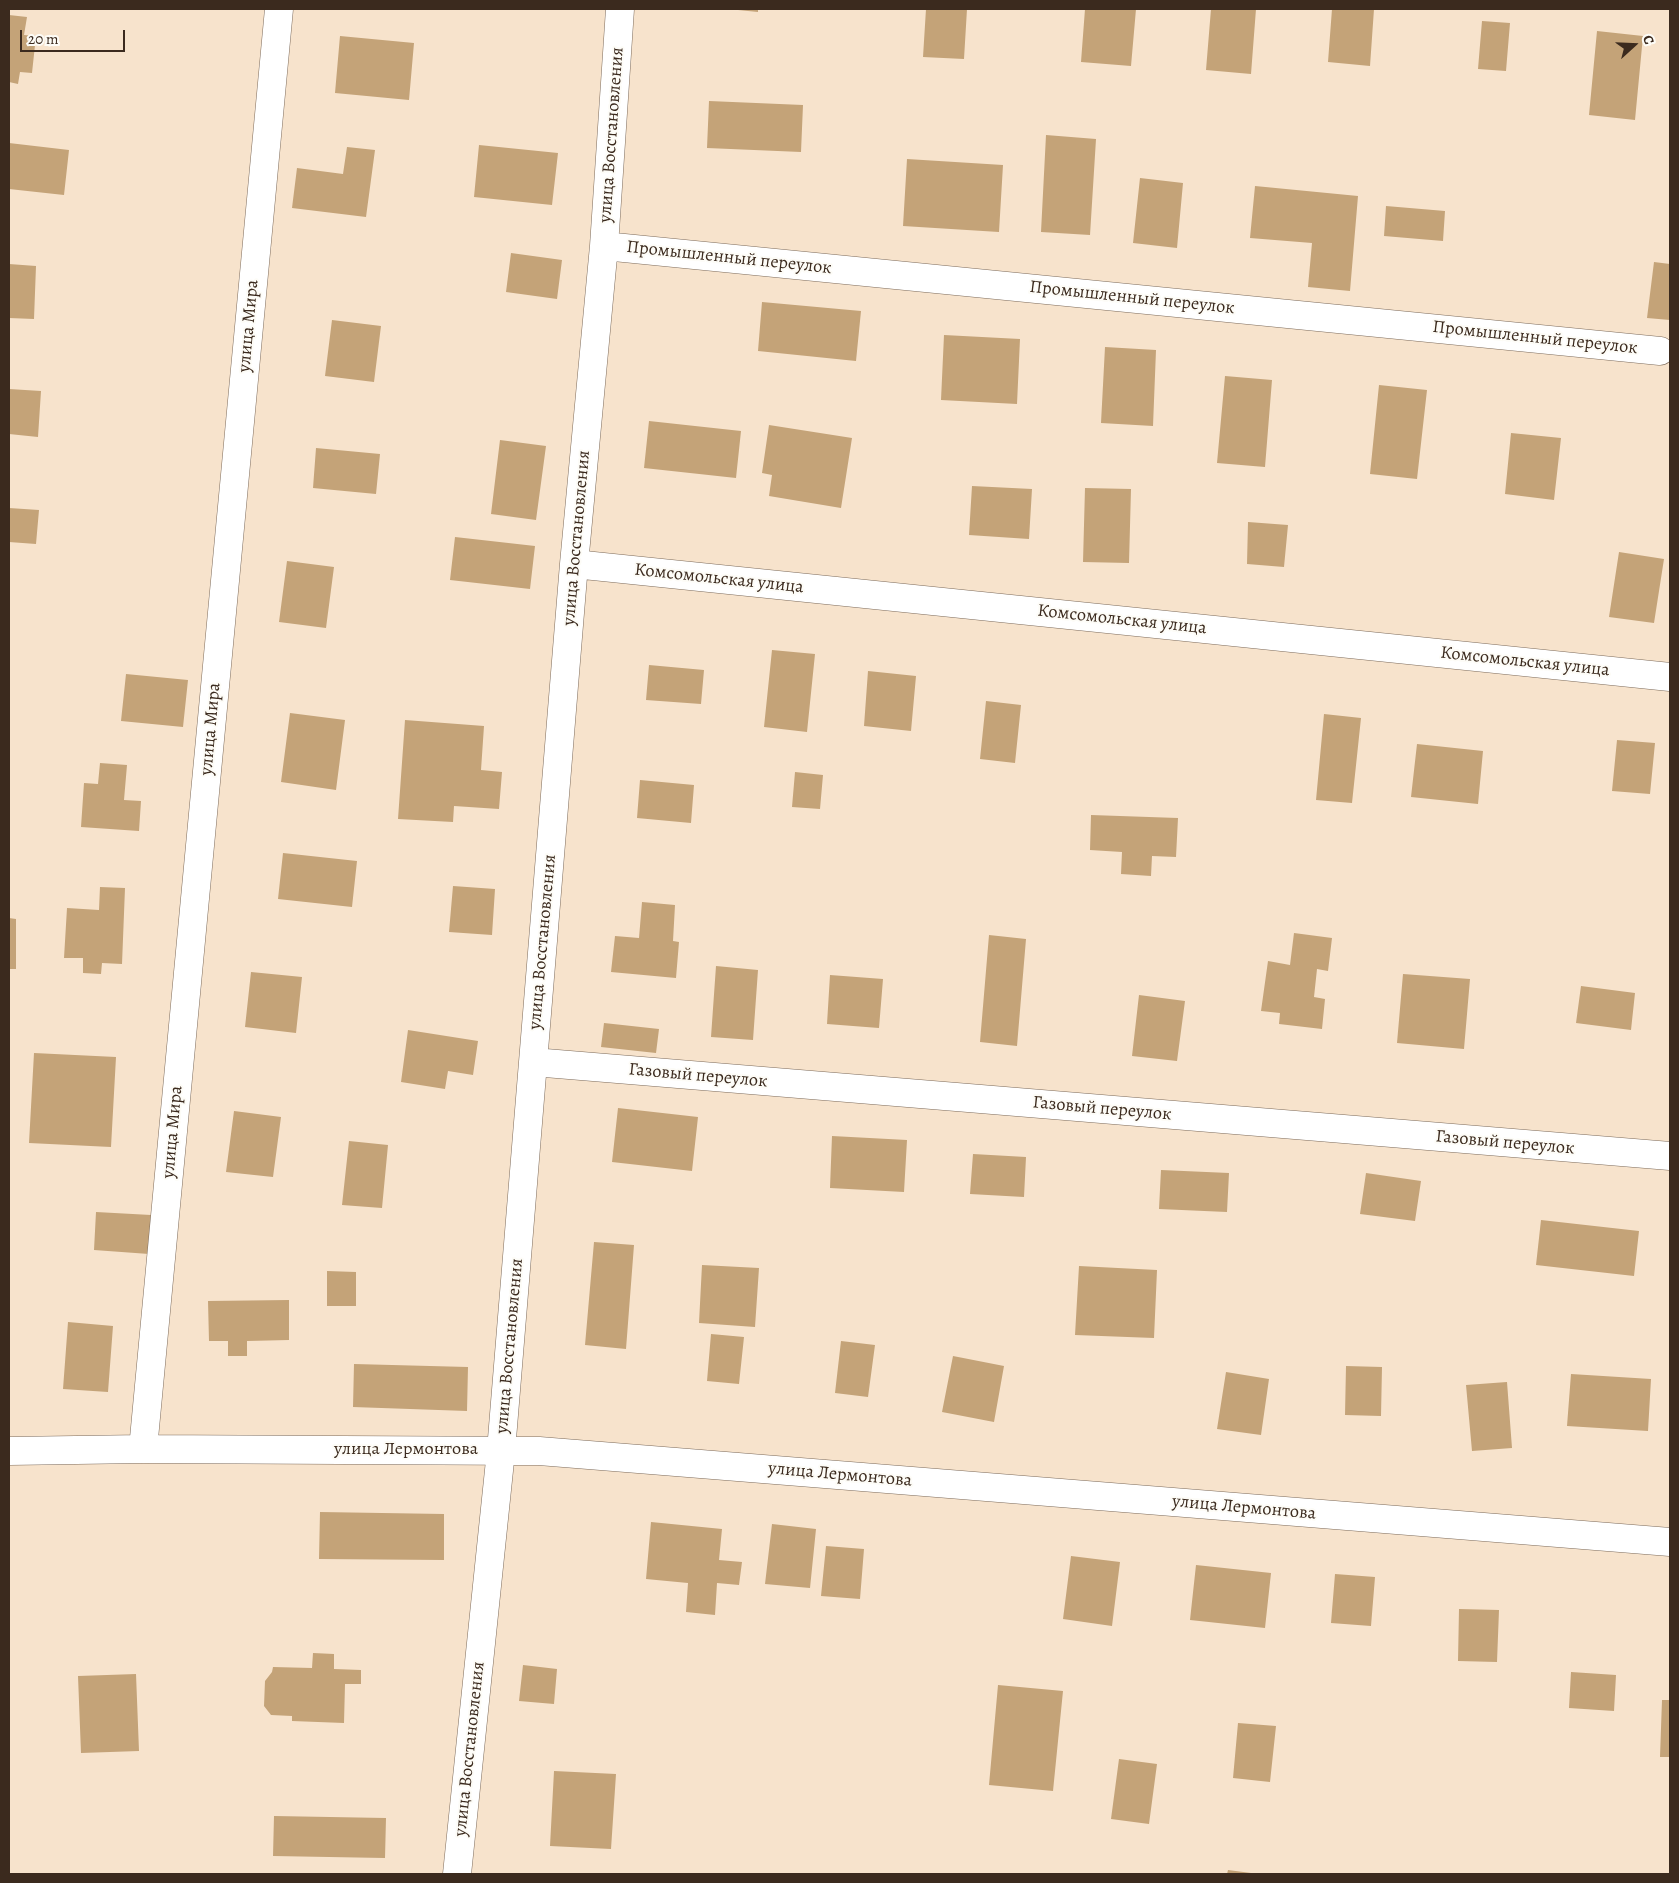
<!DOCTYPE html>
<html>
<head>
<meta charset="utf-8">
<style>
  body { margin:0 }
  #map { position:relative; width:1679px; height:1883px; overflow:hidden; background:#f7e3cc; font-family:Alegreya,serif }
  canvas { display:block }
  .frame { position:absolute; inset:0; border:10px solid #3b2a1e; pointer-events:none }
  .north { position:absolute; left:1609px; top:20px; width:50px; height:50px; -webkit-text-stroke:4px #fdfcf7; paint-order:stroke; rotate:70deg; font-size:14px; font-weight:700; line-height:20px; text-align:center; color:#3b2a1e }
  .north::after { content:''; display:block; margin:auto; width:18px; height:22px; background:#3b2a1e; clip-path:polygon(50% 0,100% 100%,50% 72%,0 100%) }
  .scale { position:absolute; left:20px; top:30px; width:105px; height:22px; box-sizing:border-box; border:2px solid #3b2a1e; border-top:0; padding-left:6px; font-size:15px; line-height:18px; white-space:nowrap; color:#3b2a1e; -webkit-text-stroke:4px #fdfcf7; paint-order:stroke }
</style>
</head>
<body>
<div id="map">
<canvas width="1679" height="1883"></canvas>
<div class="frame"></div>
<div class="north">С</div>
<div class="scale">20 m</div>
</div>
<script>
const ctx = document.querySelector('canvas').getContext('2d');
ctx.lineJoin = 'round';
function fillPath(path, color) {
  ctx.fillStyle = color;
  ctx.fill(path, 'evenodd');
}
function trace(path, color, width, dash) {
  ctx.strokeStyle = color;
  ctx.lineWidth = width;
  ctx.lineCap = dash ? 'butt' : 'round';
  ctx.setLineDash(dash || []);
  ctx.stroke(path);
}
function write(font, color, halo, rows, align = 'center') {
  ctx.font = font + ' Alegreya,serif';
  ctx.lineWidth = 4;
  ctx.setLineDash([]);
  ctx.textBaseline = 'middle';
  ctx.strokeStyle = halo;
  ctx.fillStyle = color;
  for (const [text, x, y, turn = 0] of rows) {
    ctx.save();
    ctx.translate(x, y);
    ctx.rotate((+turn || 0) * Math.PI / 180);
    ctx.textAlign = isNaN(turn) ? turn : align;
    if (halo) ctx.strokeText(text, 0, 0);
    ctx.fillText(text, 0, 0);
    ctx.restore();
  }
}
fillPath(new Path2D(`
  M738 9H758V12L738 10Z
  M926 9H967L964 59 923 57Z
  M1085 9H1136L1131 66 1081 62Z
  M1211 9H1256L1251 74 1206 70Z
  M1332 9H1374L1370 66 1328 62Z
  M9 15 27 17 24 35 36 36 32 73 20 72 18 84 9 82Z
  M1482 21 1510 23 1506 71 1478 69Z
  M1597 31 1643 36 1635 120 1589 115Z
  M340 36 414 43 409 100 335 93Z
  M709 101 803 105 801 152 707 148Z
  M1046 135 1096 139 1090 235 1041 232Z
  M9 143 69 150 64 195 9 189Z
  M479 145 558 153 552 205 474 197Z
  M347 147 375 150 366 217 292 208 297 168 343 174Z
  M907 159 1003 165 999 232 903 226Z
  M1140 178 1183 183 1177 248 1133 243Z
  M1255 186 1358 196 1350 291 1308 287 1312 243 1250 238Z
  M1386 206 1445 211 1443 241 1384 236Z
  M511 253 562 260 557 299 506 292Z
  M1654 262 1670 264V320L1647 318Z
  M9 264 36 266 34 319 9 318Z
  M762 302 861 311 856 361 758 351Z
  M332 320 381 326 374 382 325 376Z
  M944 335 1020 339 1017 404 941 400Z
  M1105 347 1156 350 1153 426 1101 423Z
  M1225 376 1272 380 1265 467 1217 463Z
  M1379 385 1427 390 1417 479 1370 474Z
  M9 389 41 391 38 437 9 434Z
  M649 421 741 431 736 478 644 468Z
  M769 425 852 438 841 508 769 496 772 475 762 473Z
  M1511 433 1561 438 1554 500 1505 494Z
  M500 440 546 446 536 520 491 514Z
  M316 448 380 454 376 494 313 488Z
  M972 486 1032 489 1029 539 969 535Z
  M1085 488 1131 489 1129 563 1083 562Z
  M9 508 39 510 36 544 9 542Z
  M1248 522 1288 525 1284 567 1247 564Z
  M455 537 535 546 530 589 450 580Z
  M1619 552 1664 559 1654 623 1609 617Z
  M287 561 334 567 326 628 279 622Z
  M772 650 815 654 807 732 764 727Z
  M649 665 704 670 701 704 646 700Z
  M868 671 916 676 911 731 864 726Z
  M126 674 188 680 183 727 121 721Z
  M986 701 1021 705 1015 763 980 759Z
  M290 713 345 720 336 790 281 782Z
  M1324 714 1361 718 1352 803 1316 800Z
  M405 720 484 726 481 770 502 772 499 809 454 806 453 822 398 819Z
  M1617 740 1655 743 1650 794 1612 791Z
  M1417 744 1483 751 1478 804 1411 797Z
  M100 763 127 765 124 800 141 801 139 831 81 827 84 783 98 784Z
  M795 772 823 775 820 809 792 807Z
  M640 780 694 785 691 823 637 818Z
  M1091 815 1178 818 1176 857 1152 856 1151 876 1121 874 1122 852 1090 850Z
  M283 853 357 861 352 907 278 899Z
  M453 886 495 889 492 935 449 932Z
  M100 887 125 888 122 964 102 963 101 974 83 973V958H64L67 908 99 910Z
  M642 902 675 905 673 941 679 942 676 978 611 972 615 936 639 938Z
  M9 918 16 919V969H9Z
  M1294 933 1332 938 1328 971 1317 969 1314 997 1325 999 1322 1029 1279 1024 1280 1013 1261 1011 1268 961 1290 965Z
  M989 935 1026 939 1017 1046 980 1042Z
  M716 966 758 970 753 1040 711 1037Z
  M251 972 302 977 296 1033 245 1027Z
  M1403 974 1470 979 1464 1049 1397 1043Z
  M830 975 883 979 879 1028 827 1024Z
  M1581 986 1635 993 1631 1030 1576 1023Z
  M1139 995 1185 1001 1177 1061 1132 1056Z
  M604 1023 659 1029 656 1053 601 1047Z
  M408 1030 478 1041 473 1075 448 1071 445 1089 401 1082Z
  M34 1053 116 1057 111 1147 29 1143Z
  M618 1108 698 1117 692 1171 612 1162Z
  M234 1111 281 1117 273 1177 226 1172Z
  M832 1136 907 1140 904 1192 830 1188Z
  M349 1141 388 1145 382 1208 342 1205Z
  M973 1154 1026 1157 1024 1197 970 1194Z
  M1161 1170 1229 1173 1227 1212 1159 1209Z
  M1366 1173 1421 1181 1415 1221 1360 1214Z
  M96 1212 151 1215 149 1254 94 1250Z
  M1541 1220 1639 1231 1634 1276 1536 1265Z
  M594 1242 634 1245 626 1349 585 1345Z
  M702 1265 759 1268 755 1327 699 1323Z
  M1079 1266 1157 1270 1154 1338 1075 1335Z
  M327 1271 356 1272V1306H327Z
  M289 1300V1340L247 1341V1356H228V1341H209L208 1301Z
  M68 1322 113 1326 108 1392 63 1389Z
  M711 1334 744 1337 739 1384 707 1381Z
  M841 1341 875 1345 868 1397 835 1393Z
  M953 1356 1004 1366 994 1422 942 1412Z
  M354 1364 468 1367 467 1411 353 1407Z
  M1346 1366 1382 1367 1381 1416 1345 1415Z
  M1226 1372 1269 1379 1261 1435 1217 1429Z
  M1571 1374 1651 1379 1648 1431 1567 1426Z
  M1507 1382 1512 1448 1472 1451 1466 1385Z
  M320 1512 444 1514V1560L319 1559Z
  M651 1522 722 1529 719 1560 742 1562 739 1585 717 1583 715 1615 686 1612 688 1583 646 1579Z
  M772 1524 816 1529 810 1588 765 1584Z
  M826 1546 864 1549 860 1599 821 1596Z
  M1071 1556 1120 1562 1112 1626 1063 1619Z
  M1196 1565 1271 1573 1265 1628 1190 1620Z
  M1335 1574 1375 1577 1371 1626 1331 1623Z
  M1459 1609 1499 1610 1497 1662 1458 1661Z
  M313 1653 334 1654V1669L361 1670V1684H345L344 1723 292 1721V1716L271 1715 264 1706 265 1681 272 1672 273 1667 312 1668Z
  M523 1665 557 1669 554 1704 519 1701Z
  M1571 1672 1616 1675 1614 1711 1569 1708Z
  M136 1674 139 1751 81 1753 78 1676Z
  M998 1685 1063 1691 1053 1791 989 1785Z
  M1662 1700H1670V1757H1660Z
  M1238 1723 1276 1726 1270 1782 1233 1778Z
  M1119 1759 1157 1764 1149 1824 1111 1819Z
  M554 1771 616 1774 611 1849 550 1846Z
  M274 1816 386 1818 385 1858 273 1856Z
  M1228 1870 1251 1873V1874H1227Z`), '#c4a378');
const minor = new Path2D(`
  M604 246 1660 351
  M574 564 1670 677
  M533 1062 1670 1156
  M143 1449 279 9
  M9 1451 143 1449 539 1451 1670 1542
  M457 1874 501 1451 574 564 604 246 620 9`);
trace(minor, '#7d6b5b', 29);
trace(minor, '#fff', 28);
write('18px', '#3b2a1e', '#fdfcf7', [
  ["улица Восстановления",612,135,-86],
  ["Промышленный переулок",729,258,6],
  ["Промышленный переулок",1132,298,6],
  ["улица Мира",249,326,-85],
  ["Промышленный переулок",1535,338,6],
  ["улица Восстановления",577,538,-85],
  ["Комсомольская улица",719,579,6],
  ["Комсомольская улица",1122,620,6],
  ["Комсомольская улица",1525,662,6],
  ["улица Мира",211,729,-85],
  ["улица Восстановления",543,942,-85],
  ["Газовый переулок",698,1076,5],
  ["Газовый переулок",1102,1109,5],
  ["улица Мира",173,1132,-85],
  ["Газовый переулок",1505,1143,5],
  ["улица Восстановления",510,1346,-85],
  ["улица Лермонтова",406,1450],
  ["улица Лермонтова",840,1475,5],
  ["улица Лермонтова",1244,1508,5],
  ["улица Восстановления",470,1749,-84]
]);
</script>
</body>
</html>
